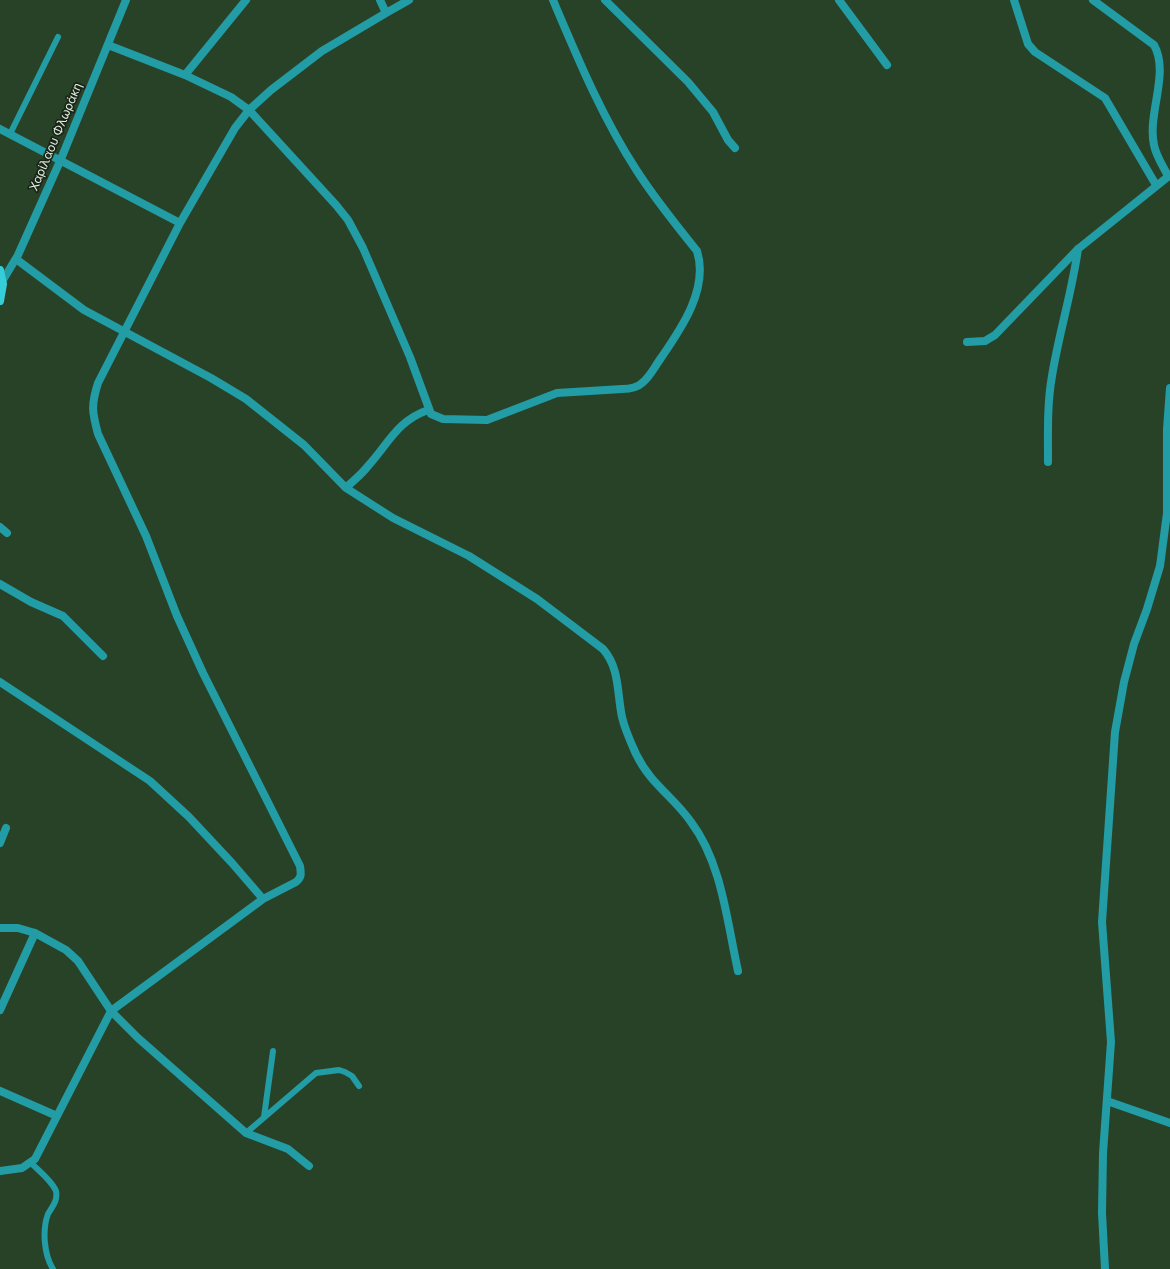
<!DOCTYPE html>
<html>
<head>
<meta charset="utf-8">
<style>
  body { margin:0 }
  canvas { display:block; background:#284227 }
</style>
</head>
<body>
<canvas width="1170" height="1269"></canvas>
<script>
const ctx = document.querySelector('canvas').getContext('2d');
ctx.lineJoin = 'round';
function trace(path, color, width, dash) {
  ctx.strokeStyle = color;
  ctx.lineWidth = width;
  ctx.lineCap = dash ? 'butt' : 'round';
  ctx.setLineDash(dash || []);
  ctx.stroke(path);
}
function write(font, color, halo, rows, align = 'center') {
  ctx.font = font + ' Inter,sans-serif';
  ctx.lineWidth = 3.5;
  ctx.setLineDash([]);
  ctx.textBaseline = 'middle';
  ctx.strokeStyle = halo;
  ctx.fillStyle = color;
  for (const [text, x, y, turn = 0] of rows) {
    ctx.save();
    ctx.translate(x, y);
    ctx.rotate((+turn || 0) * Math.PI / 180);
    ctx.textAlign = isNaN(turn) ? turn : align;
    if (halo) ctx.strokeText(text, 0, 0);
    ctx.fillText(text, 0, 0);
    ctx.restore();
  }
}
trace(new Path2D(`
  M10 134 58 37
  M264 1117 273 1051
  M246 1133 316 1073 339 1070 345 1072 352 1076 359 1086
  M31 1163C39 1171 52 1181 56 1191 58 1201 52 1207 48 1214 42 1230 44 1255 53 1269`), '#229ca5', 6);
trace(new Path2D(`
  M605 0 688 82 713 112 728 140 735 148
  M839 0 887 65
  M1014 0 1028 44 1035 52 1105 98 1156 185
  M1093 0 1154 45C1170 73 1147 114 1154 145 1156 156 1163 166 1168 176
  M386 13 409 0
  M108 45 185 75 231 97 249 110 336 205 348 220 363 248 410 357 431 414 443 419 487 420 557 393 622 389C629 389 637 388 642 383 650 377 655 366 661 358 681 329 709 289 697 251 676 225 655 199 637 171 602 117 578 59 553 0
  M185 75 246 0
  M0 129 180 223
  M16 259 84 310 211 378 246 399 304 445 346 488C353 481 362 474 368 466 389 443 397 421 428 410
  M3 280 18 255 61 159 126 0
  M967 342 985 341 995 335 1078 249 1170 175
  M1048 462C1048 433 1047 404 1052 376 1059 333 1072 292 1078 249
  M346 488 393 518 469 556 537 599 603 649C620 668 617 694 622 717 625 730 631 743 636 754 651 785 673 796 691 822 722 863 727 922 738 971
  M0 527 7 533
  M0 584 31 602 63 616 103 656
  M0 682 150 781 189 817 232 863 263 899
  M0 843 6 828
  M0 928H18L35 933 66 950 78 961 111 1011 138 1038 246 1133 288 1149 309 1166
  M0 1010 35 933
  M0 1091 57 1116
  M1107 1101 1170 1123
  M0 1171 22 1168 35 1159 111 1011 263 899 296 882C302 877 301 874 300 866L203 673 177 616 146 536 98 434C92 412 91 405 98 383L180 223 235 128 249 110 271 90 322 51 386 13 380 0`), '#229ca5', 8);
trace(new Path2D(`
  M1105 1269 1102 1213 1103 1153 1111 1042 1102 922 1115 732 1124 682 1134 644 1147 609 1160 566 1167 513V429L1170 388`), '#229ca5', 8);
trace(new Path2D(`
  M0 270 3 284 0 301`), '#36cdd9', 8);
write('12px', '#e2f1e0', '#192519', [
  ["Χαρίλαου Φλωράκη",56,137,-67]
]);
</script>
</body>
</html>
